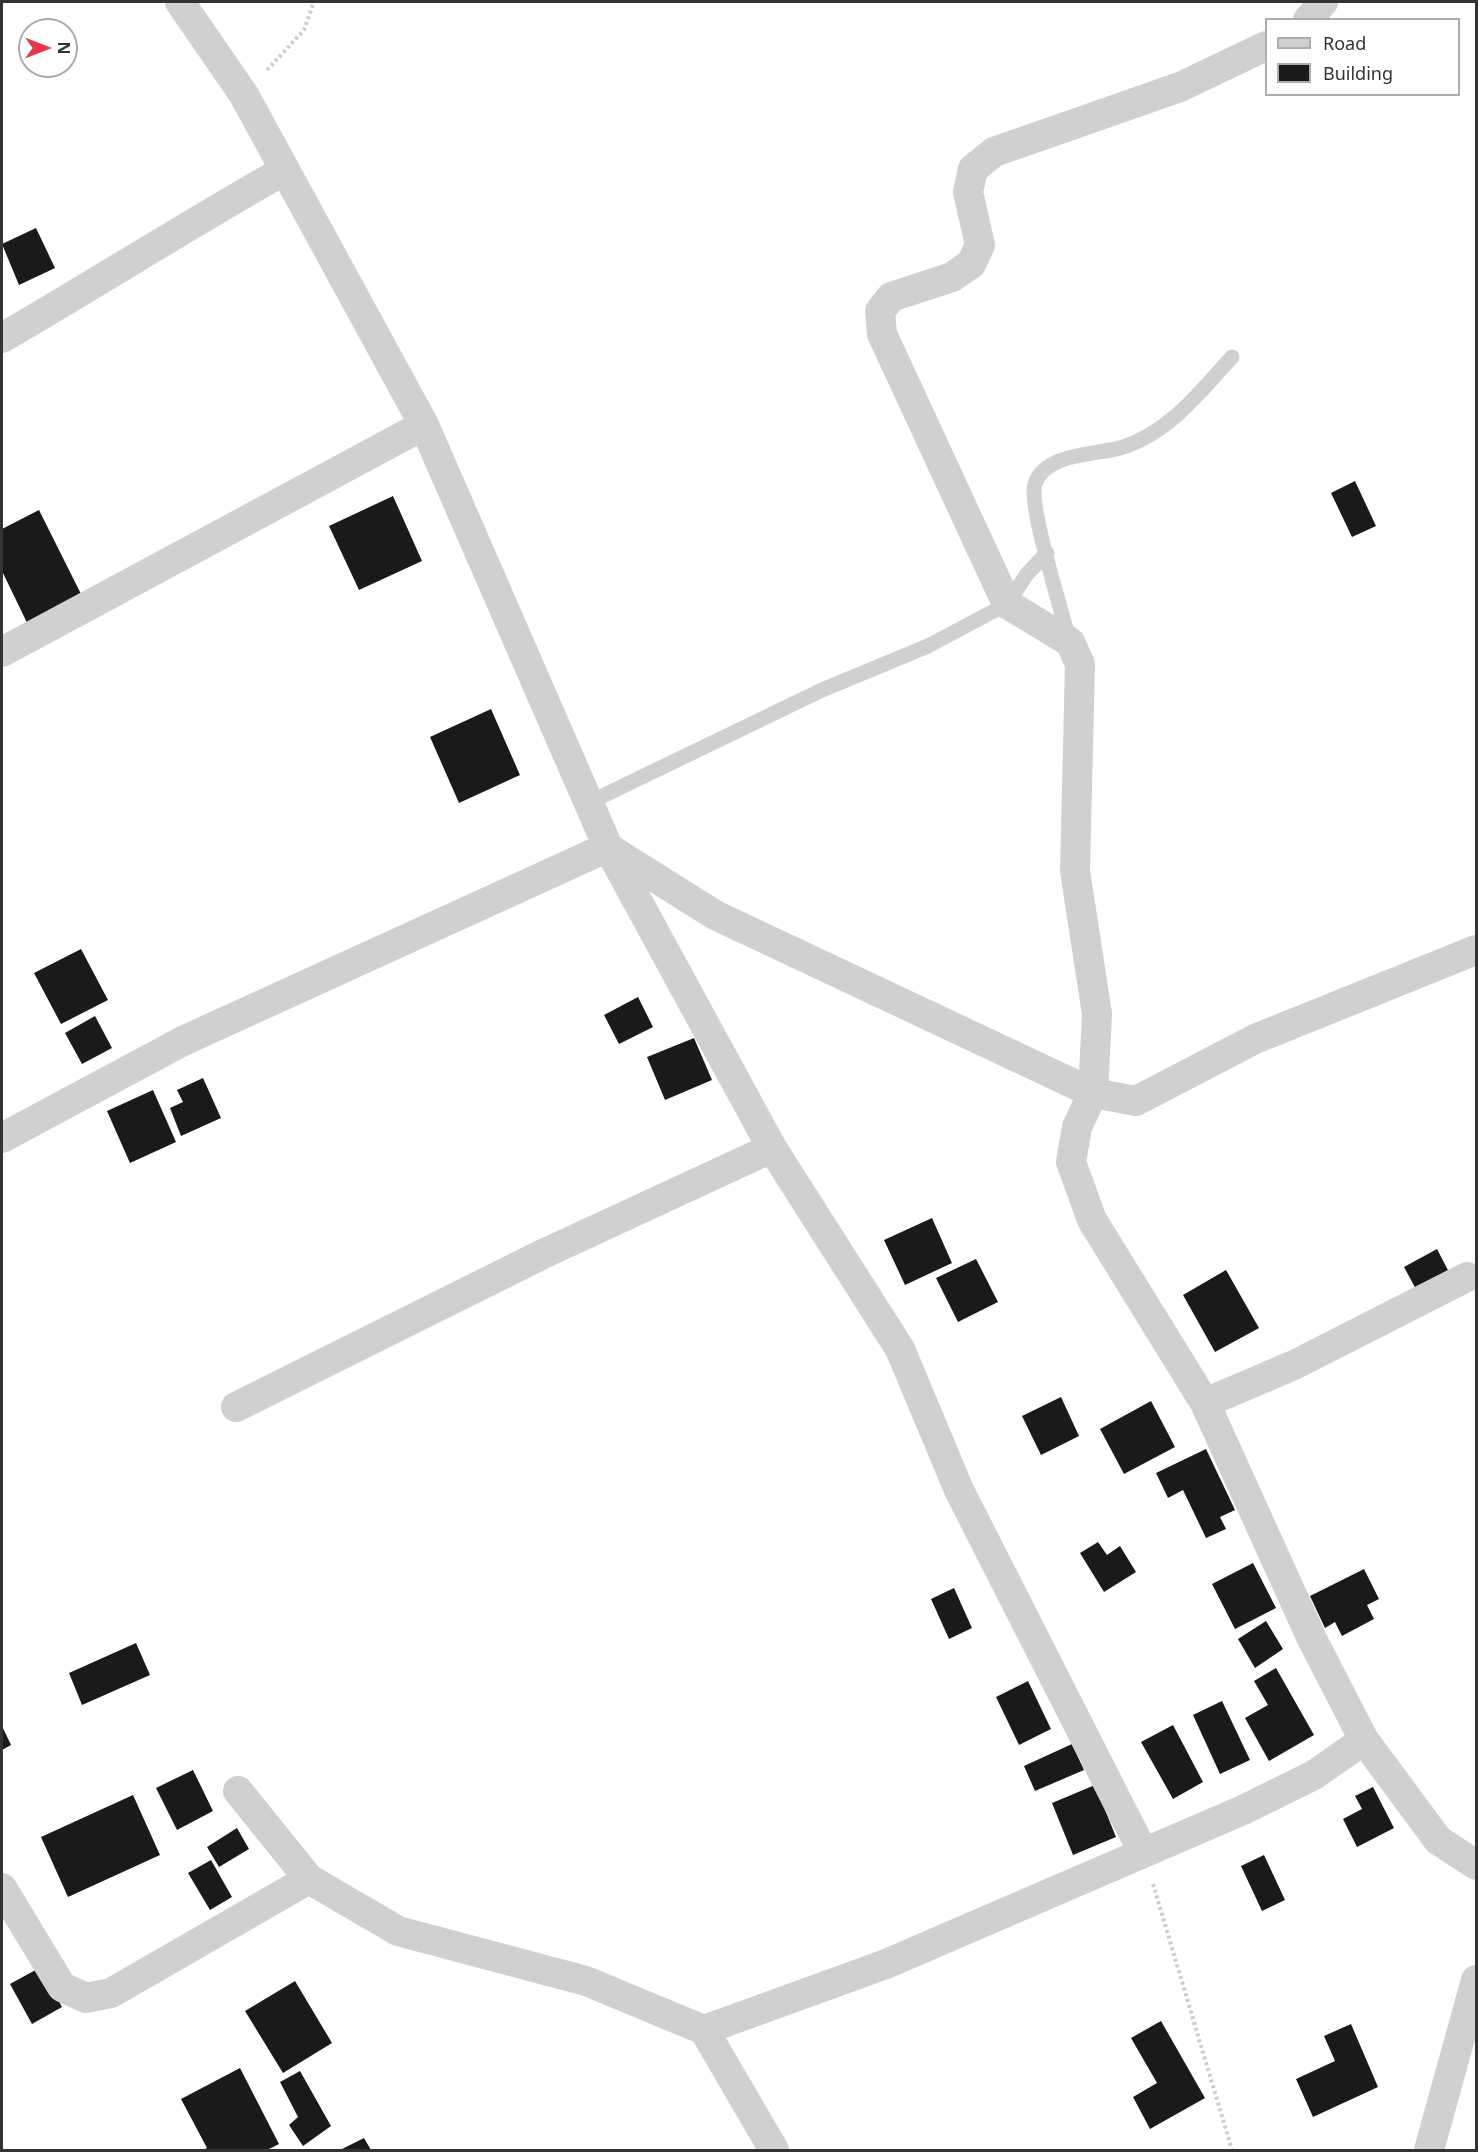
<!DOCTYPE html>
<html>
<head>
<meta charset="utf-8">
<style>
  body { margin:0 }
  #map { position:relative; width:1478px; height:2152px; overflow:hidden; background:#fff; font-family:"Noto Sans",sans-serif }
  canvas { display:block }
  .frame { position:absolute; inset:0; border:3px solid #333; pointer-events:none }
  .legend { position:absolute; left:1265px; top:18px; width:195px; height:78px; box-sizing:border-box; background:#fff; border:2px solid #adadad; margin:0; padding:8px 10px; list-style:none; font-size:18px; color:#333 }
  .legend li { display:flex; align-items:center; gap:12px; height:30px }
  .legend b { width:30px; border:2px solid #adadad }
  .north { position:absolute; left:18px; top:18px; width:60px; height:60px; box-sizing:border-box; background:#fff; border:2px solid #adadad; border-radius:50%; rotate:90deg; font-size:16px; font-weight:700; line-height:24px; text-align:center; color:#333 }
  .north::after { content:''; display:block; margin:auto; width:21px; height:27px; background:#e63946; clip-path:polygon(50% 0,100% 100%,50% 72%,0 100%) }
</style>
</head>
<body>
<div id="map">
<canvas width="1478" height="2152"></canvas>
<div class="frame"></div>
<ul class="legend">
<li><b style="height:8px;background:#d0d0d0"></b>Road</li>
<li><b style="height:16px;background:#1a1a1a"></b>Building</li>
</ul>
<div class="north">N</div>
</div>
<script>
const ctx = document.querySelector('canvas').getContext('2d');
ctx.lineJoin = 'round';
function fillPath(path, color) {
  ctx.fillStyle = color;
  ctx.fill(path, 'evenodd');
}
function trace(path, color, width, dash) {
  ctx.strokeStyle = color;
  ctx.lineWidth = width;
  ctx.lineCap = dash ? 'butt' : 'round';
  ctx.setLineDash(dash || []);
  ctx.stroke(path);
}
fillPath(new Path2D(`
  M36 228 55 268 19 285 2 244Z
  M1355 481 1376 526 1352 537 1331 493Z
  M393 496 422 561 359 590 329 526Z
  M39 510 86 604 31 631 2 571V529Z
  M491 709 520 775 459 803 430 737Z
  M81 949 108 1000 61 1024 34 973Z
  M638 997 653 1027 619 1044 604 1015Z
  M95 1016 112 1048 82 1064 65 1033Z
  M694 1038 712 1080 665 1100 647 1057Z
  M203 1078 221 1118 181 1136 170 1108 183 1102 177 1090Z
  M153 1090 176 1142 130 1163 107 1111Z
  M932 1218 952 1263 905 1285 884 1240Z
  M1437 1249 1451 1276 1418 1293 1404 1267Z
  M976 1259 998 1302 958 1322 936 1278Z
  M1226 1270 1259 1328 1215 1352 1183 1295Z
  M1061 1397 1079 1436 1041 1455 1022 1416Z
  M1151 1401 1175 1447 1124 1474 1100 1429Z
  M1206 1449 1235 1510 1220 1517 1226 1529 1206 1538 1183 1490 1168 1498 1156 1473Z
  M1098 1542 1107 1555 1120 1546 1136 1572 1104 1592 1080 1553Z
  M1253 1563 1276 1608 1235 1629 1212 1584Z
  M1364 1569 1379 1599 1367 1605 1374 1619 1342 1636 1335 1622 1325 1628 1310 1596Z
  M954 1588 972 1628 949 1639 931 1599Z
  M1266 1621 1283 1649 1255 1668 1238 1639Z
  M136 1643 150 1675 82 1705 69 1673Z
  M1276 1668 1314 1735 1269 1761 1245 1718 1268 1705 1254 1681Z
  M1028 1681 1051 1729 1019 1745 996 1697Z
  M1222 1701 1250 1760 1220 1774 1193 1715Z
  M1173 1725 1203 1782 1173 1799 1141 1742Z
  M2 1726 11 1745 2 1750Z
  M1072 1744 1084 1770 1035 1791 1024 1766Z
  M193 1770 213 1811 177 1830 156 1788Z
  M1095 1785 1116 1837 1073 1855 1052 1803Z
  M1373 1787 1394 1828 1357 1847 1343 1819 1362 1809 1355 1796Z
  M133 1795 160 1855 68 1897 41 1837Z
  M237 1828 249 1849 219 1867 207 1847Z
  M1264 1855 1285 1900 1262 1911 1241 1866Z
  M211 1860 232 1897 210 1910 188 1873Z
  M41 1967 62 2007 32 2024 10 1984Z
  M295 1981 332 2043 283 2073 245 2011Z
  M1161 2021 1205 2098 1150 2129 1133 2097 1157 2083 1131 2038Z
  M1351 2024 1378 2087 1313 2117 1296 2079 1335 2061 1324 2036Z
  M240 2068 279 2144 267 2150H203L207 2148 181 2099Z
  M300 2071 331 2126 303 2146 289 2125 298 2117 280 2082Z
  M364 2138 371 2150H340Z`), '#1a1a1a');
trace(new Path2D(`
  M267 70 304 30 314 2
  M1153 1884 1232 2150`), '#cdcdcd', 4, [3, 3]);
trace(new Path2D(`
  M1069 640C1062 611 1028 505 1035 484 1045 453 1095 455 1120 448 1168 434 1199 393 1232 357
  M588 803 822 690 928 646 1007 604 1027 574 1047 553`), '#d0d0d0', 15);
trace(new Path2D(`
  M180 2 244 95 424 425 608 847 772 1148 900 1349 959 1490 1143 1852
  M1308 20 1323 2
  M1266 46 1180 87 994 152 973 169 968 192 980 245 971 264 952 277 891 297 880 311 882 334 1007 604 1070 642 1080 664 1075 871 1097 1014 1093 1093 1077 1127 1071 1162 1092 1220 1205 1403 1312 1639 1364 1740 1438 1840 1476 1865
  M2 338C97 283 189 224 285 170
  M2 652 424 425
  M610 849 715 915 1093 1093 1136 1101 1255 1039 1476 950
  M2 1138 183 1041 608 847
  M1205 1403 1294 1365 1467 1277
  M236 1407 543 1254 772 1148
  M238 1791 309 1879 398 1931 586 1981 704 2030 774 2150
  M2 1888 62 1987 86 1998 111 1993 309 1879
  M704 2030 886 1964 1243 1810 1314 1775 1364 1740
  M1429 2150 1476 1980`), '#d0d0d0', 30);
</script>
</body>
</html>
